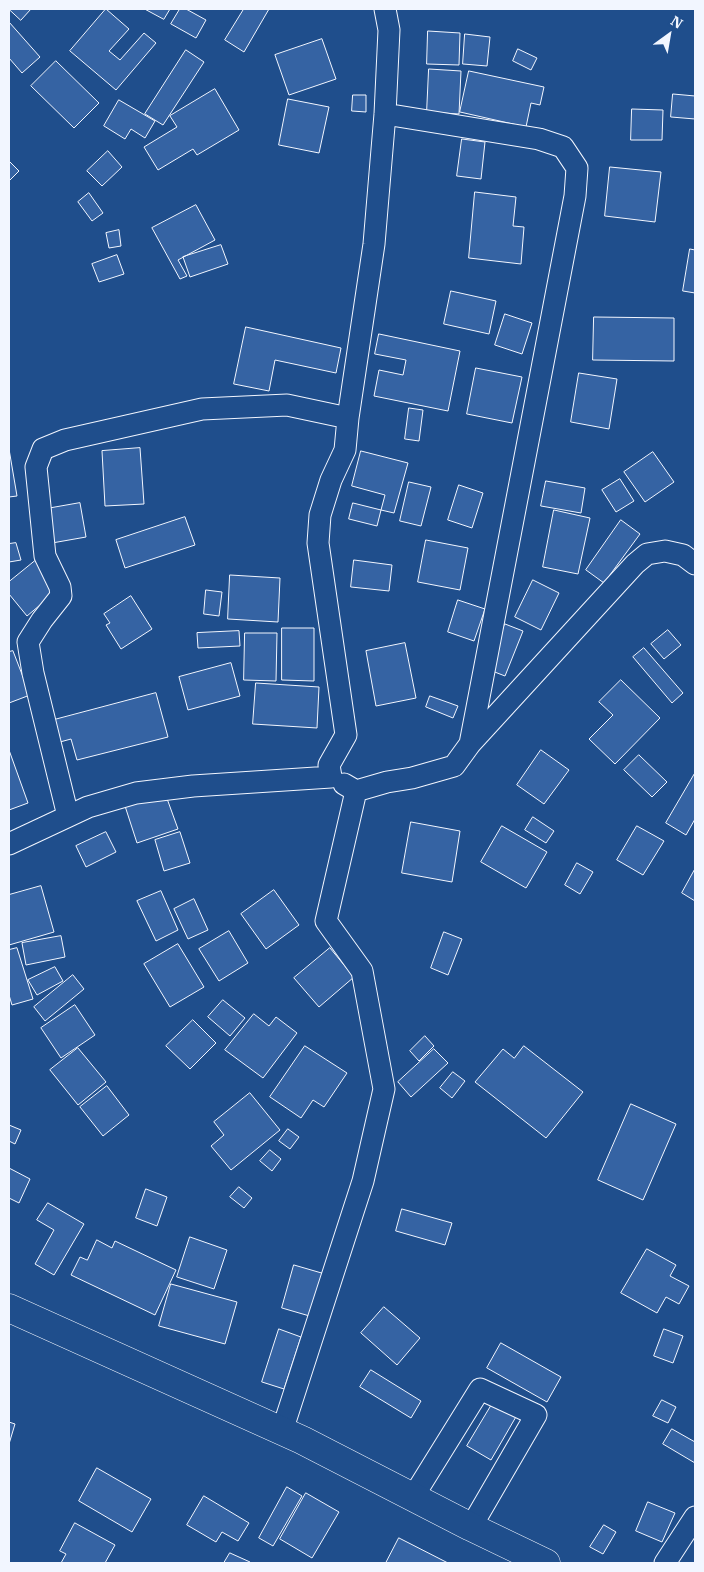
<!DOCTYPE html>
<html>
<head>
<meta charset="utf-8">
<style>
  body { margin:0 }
  #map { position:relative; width:704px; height:1572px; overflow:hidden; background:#1f4e8c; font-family:"IBM Plex Serif",serif }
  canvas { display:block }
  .frame { position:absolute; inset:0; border:10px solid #f2f6ff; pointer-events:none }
  .north { position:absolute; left:644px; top:10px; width:50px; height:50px; -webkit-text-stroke:4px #1f4e8c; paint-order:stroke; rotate:32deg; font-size:14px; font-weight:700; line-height:20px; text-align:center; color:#f2f6ff }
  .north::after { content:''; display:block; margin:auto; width:18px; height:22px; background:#f2f6ff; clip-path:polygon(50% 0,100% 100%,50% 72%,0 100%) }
</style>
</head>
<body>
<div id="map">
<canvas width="704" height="1572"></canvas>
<div class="frame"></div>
<div class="north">N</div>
</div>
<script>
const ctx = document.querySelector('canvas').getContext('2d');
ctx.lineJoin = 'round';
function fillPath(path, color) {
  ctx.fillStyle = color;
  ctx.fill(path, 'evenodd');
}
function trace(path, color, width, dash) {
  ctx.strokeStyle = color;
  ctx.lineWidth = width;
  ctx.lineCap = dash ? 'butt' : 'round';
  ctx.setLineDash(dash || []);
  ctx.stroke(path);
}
const building = new Path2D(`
  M9 9H31L21 20Z
  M106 9 129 29 109 51 120 60 144 33 156 43 116 90 70 51Z
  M145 9H170L164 19Z
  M180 9H186L206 20 196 38 171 24Z
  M244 9H269L244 52 225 40Z
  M9 22 40 57 22 73 9 58Z
  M428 31 460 33 459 65 427 64Z
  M465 34 490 37 487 66 463 64Z
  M322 39 336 79 289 95 275 55Z
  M518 49 537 58 531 70 513 61Z
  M186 50 204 62 163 125 145 114Z
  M56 61 99 103 74 128 31 86Z
  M429 69 461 71 459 114 427 112Z
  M469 71 544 87 540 105 531 103 526 127 460 112Z
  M215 89 239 130 197 155 193 149 158 170 144 147 177 127 170 116Z
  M673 94 695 96V119L671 117Z
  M353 95H366V112L352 111Z
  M288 99 329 107 319 153 279 145Z
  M119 100 155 121 145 138 131 129 125 139 104 126Z
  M632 109 663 110 662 140H631Z
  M462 139 485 142 481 179 457 176Z
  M108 151 122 167 102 186 87 171Z
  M9 161 19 171 9 181Z
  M610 167 661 172 655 222 605 216Z
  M475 192 516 197 513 226 524 227 521 264 469 258Z
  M89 193 103 213 92 221 78 202Z
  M196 205 215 240 178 260 187 276 180 279 152 228Z
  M119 230 121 246 109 248 106 233Z
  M221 245 228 264 190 277 183 257Z
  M690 249 695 250V293L683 291Z
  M117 255 124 274 99 282 92 264Z
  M451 291 496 301 489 334 444 324Z
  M505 314 532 323 522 354 495 345Z
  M594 317 674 318V361L593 360Z
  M246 327 341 348 336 373 275 360 269 391 234 384Z
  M379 334 460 351 448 411 374 396 379 370 403 375 406 360 375 354Z
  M476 368 522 377 512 423 467 414Z
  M579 373 617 379 609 429 571 422Z
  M409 408 423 410 419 441 405 439Z
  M140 448 144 504 105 506 102 451Z
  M9 449 17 496 9 497Z
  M361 451 408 463 394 513 381 510 385 495 352 486Z
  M653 452 674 482 645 502 624 472Z
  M620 479 634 501 616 512 602 490Z
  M546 481 585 488 581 513 541 506Z
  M409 482 431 487 421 526 400 521Z
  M459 485 483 493 472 528 448 520Z
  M80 503 86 537 52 543 46 509Z
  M353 503 381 510 377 526 349 519Z
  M554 510 590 518 578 574 543 567Z
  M185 517 195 545 125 568 116 540Z
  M621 520 640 534 604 583 586 570Z
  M426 540 468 548 460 590 418 582Z
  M16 543 21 560 9 562V544Z
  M354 560 392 565 389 591 351 587Z
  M35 561 59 589 27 616 9 594V582Z
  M230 575 280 578 278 622 228 619Z
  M533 580 559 593 541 630 515 617Z
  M206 590 222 592 219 616 204 614Z
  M131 596 152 629 121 649 106 625 110 623 104 614Z
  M458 600 485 609 474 641 448 632Z
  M505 624 523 631 505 676 487 669Z
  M282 628H314V681L282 680Z
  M668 630 681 645 664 659 651 644Z
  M239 631 240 646 198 648 197 633Z
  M245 633H277L276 681 244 680Z
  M405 643 416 698 376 706 366 651Z
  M644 648 683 693 672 703 633 657Z
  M13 651 30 695 9 703V652Z
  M231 663 240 696 188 710 179 677Z
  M621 680 660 718 615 764 589 739 613 715 599 702Z
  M256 683 319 687 317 728 253 724Z
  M156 693 168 737 77 760 71 739 60 742 54 720Z
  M430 696 458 706 453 718 426 707Z
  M9 750 28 803 9 810Z
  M541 750 569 770 544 804 517 785Z
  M639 755 667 782 652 797 624 770Z
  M695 773V819L686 835 666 823Z
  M165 793 178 829 137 843 125 806Z
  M533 817 554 831 546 843 525 830Z
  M411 822 460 831 452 882 402 873Z
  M502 826 547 852 526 888 481 862Z
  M637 826 664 841 643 875 617 860Z
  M106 832 116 852 86 867 76 846Z
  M180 832 190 863 164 871 155 840Z
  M577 863 593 872 580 894 565 885Z
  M695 869V901L682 893Z
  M41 886 54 932 9 945V895Z
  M274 890 299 925 266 949 241 914Z
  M161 891 178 930 156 941 137 901Z
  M194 899 208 930 188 939 174 909Z
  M229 931 248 963 219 981 199 949Z
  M444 932 462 939 448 975 431 968Z
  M61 936 65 957 26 965 22 943Z
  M178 944 204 987 170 1007 144 964Z
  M17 948 33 999 12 1005 9 995V950Z
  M330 948 354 977 319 1007 294 978Z
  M55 967 63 981 37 995 28 980Z
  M73 975 84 989 45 1021 34 1007Z
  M223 1000 245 1018 230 1036 208 1017Z
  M75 1005 95 1035 61 1058 41 1028Z
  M254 1014 269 1026 276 1017 297 1033 263 1078 225 1050Z
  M193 1020 216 1043 190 1069 166 1046Z
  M425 1036 434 1046 419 1061 410 1051Z
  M305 1046 347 1073 324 1107 313 1100 301 1118 270 1097Z
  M524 1046 583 1092 546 1138 475 1082 503 1049 514 1058Z
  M78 1048 106 1082 78 1105 50 1070Z
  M434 1049 448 1063 411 1097 398 1082Z
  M453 1072 465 1081 452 1098 440 1088Z
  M107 1086 129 1115 103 1136 80 1107Z
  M250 1093 280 1130 231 1170 211 1146 224 1135 214 1122Z
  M631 1104 676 1124 643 1200 598 1180Z
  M9 1125 21 1130 15 1144 9 1141Z
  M288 1129 299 1137 290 1149 279 1141Z
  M270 1150 281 1159 272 1171 260 1161Z
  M9 1168 30 1179 19 1203 9 1198Z
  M239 1187 252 1198 244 1208 230 1197Z
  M146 1189 167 1197 157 1226 136 1218Z
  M48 1203 84 1224 54 1275 35 1264 54 1230 37 1220Z
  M402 1209 452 1223 445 1245 396 1231Z
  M190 1237 227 1250 214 1289 177 1277Z
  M97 1240 112 1248 115 1241 176 1270 155 1315 71 1275 80 1257 87 1260Z
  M647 1249 676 1265 670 1276 689 1286 679 1304 666 1297 657 1313 621 1293Z
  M294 1265 325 1274 313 1317 282 1308Z
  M171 1284 237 1302 225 1344 159 1326Z
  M384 1307 420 1338 397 1365 361 1333Z
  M279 1329 301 1337 284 1389 262 1382Z
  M664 1329 683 1336 673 1363 654 1356Z
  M501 1343 561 1377 547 1402 487 1368Z
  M371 1370 421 1401 411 1418 360 1387Z
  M662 1400 676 1407 668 1423 653 1416Z
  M494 1401 517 1415 491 1460 467 1446Z
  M9 1422 15 1424 9 1444Z
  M672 1429 695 1442V1463L663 1444Z
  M97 1468 151 1499 132 1532 79 1501Z
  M287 1487 302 1496 273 1546 259 1538Z
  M306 1493 339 1512 312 1558 280 1539Z
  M204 1496 249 1523 238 1541 222 1532 216 1542 187 1525Z
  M648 1502 675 1513 662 1542 636 1531Z
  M75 1523 115 1545 105 1563H61L66 1554 60 1551Z
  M604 1525 616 1532 603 1554 590 1547Z
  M399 1538 448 1563H386Z
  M230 1553 250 1562 249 1563H224Z`);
fillPath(building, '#3563a3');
trace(building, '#f2f6ff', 1);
const street = new Path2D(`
  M385 114 539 139 563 147 577 168 575 196 470 744
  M344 784 356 791 387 782 412 778 454 766 470 744 635 564 647 554 665 551 683 555 695 564
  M68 816 33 673 28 642 42 620 61 596 60 587 45 556 36 467 43 449 65 440 202 409 287 405 348 418
  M9 844 88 807 136 793 193 786 331 777 329 765 346 735 318 543 320 515 331 480 345 450 348 418 374 244 385 114 389 30 385 9
  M282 1431 363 1181 384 1089 362 971 326 921 356 791
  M413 1497 480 1389 536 1415 471 1527
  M665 1563 695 1517`);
const secondary = new Path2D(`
  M9 1308 302 1440 471 1527 546 1563`);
trace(street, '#f2f6ff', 23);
trace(secondary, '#f2f6ff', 29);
trace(street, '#1f4e8c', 21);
trace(secondary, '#1f4e8c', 28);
</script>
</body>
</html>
